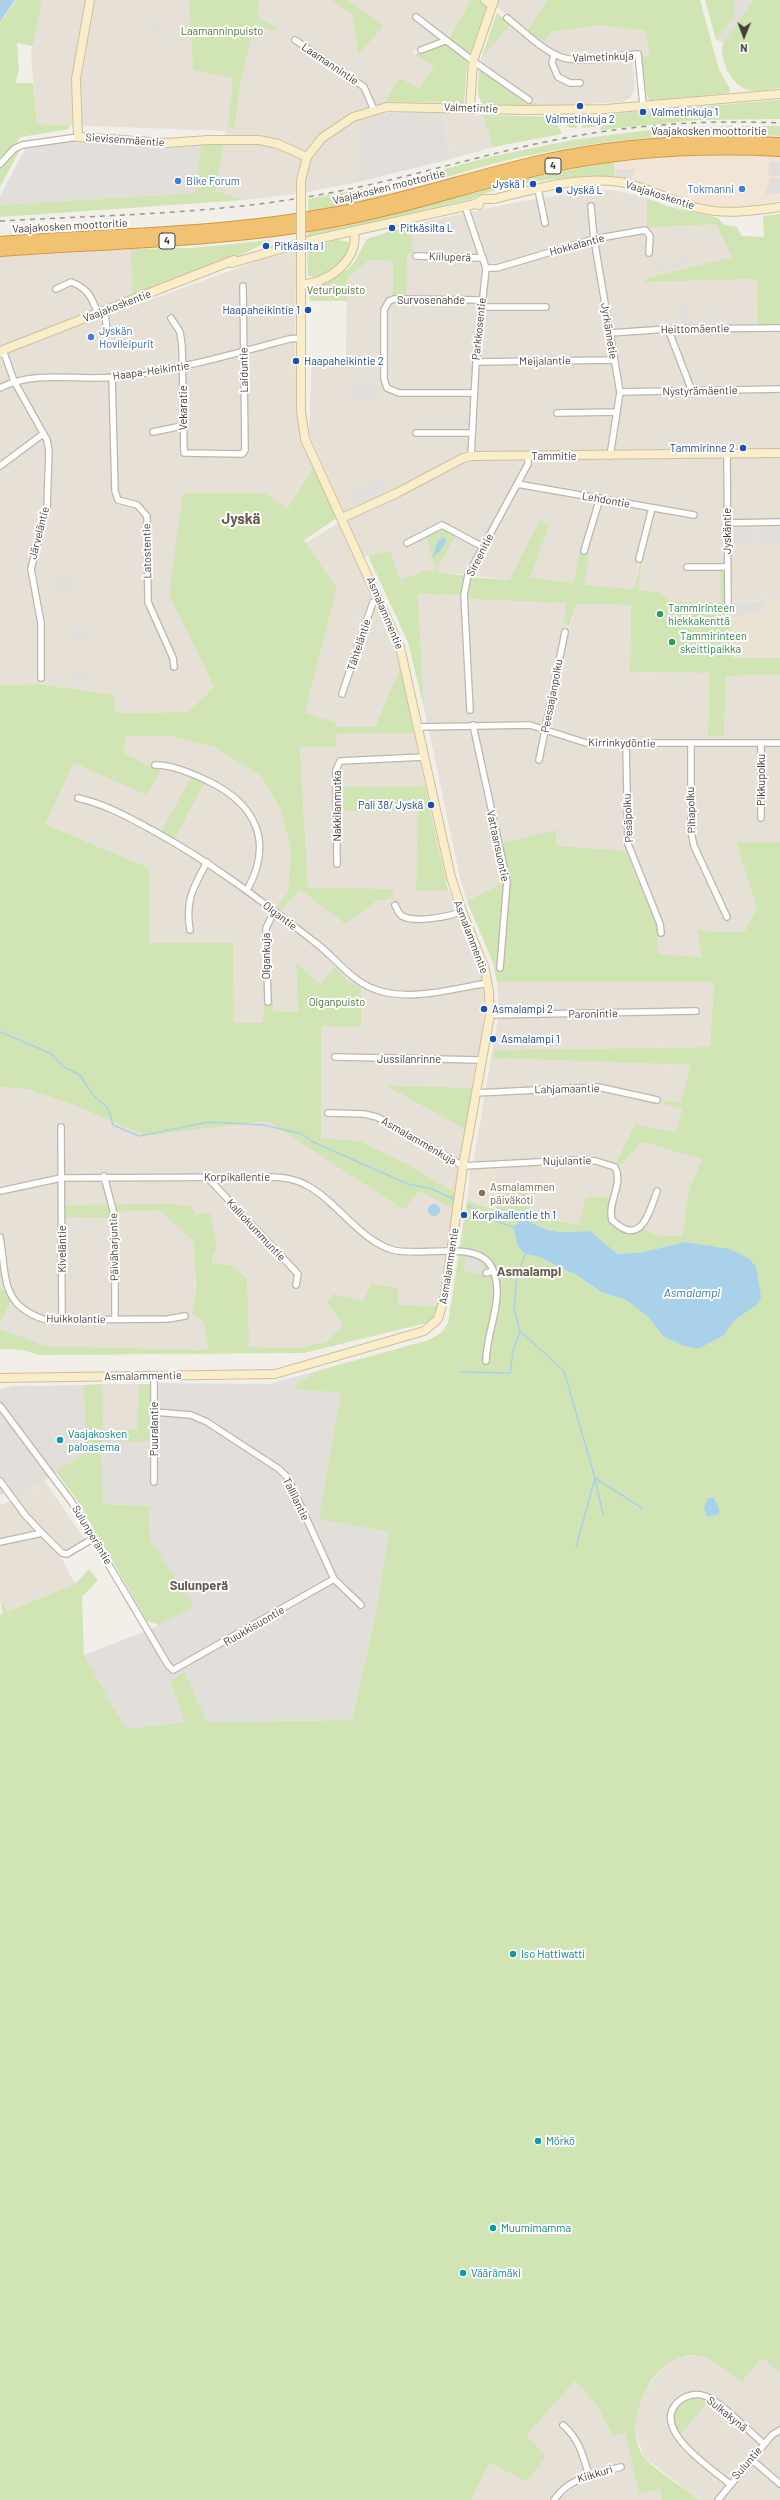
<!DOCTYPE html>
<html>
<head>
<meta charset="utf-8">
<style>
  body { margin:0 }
  #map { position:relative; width:780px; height:2500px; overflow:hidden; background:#f2efe8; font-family:Barlow,sans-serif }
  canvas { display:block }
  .north { position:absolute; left:724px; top:16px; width:40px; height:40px; -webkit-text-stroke:3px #fff; paint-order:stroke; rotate:181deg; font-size:11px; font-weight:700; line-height:16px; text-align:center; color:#453f37 }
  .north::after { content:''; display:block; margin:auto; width:14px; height:18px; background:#453f37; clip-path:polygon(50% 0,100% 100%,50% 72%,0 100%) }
</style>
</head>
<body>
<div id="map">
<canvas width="780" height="2500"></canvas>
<div class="north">N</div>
</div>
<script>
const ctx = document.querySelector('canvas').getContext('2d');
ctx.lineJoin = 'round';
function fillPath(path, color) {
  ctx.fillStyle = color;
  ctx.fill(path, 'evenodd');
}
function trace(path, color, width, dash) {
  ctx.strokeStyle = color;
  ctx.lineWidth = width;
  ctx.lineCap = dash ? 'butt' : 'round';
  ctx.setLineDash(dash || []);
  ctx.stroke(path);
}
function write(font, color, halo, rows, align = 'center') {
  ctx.font = font + ' Barlow,sans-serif';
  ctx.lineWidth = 4;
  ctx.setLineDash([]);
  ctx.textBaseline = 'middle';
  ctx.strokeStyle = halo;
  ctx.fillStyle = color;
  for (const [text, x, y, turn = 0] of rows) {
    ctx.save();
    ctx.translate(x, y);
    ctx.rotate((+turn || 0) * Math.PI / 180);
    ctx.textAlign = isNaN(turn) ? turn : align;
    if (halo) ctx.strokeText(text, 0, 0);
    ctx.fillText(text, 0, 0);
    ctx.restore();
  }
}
fillPath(new Path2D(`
  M42 0H189L193 69 234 78 228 127H235L241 80 255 24 274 31 276 27 257 17 260 0H330L352 14 358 55 384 26 347 0H471L448 41 443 36 440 40 411 52 434 66 419 90 383 105 381 114 360 123 358 182 296 194 244 200 216 191 226 131 37 124 31 53Z
  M488 0H548L527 31 543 43 551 32 600 25 645 31 650 55 632 58 635 88 631 97 623 102 542 106 480 64 481 59 513 20Z
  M441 113 483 115 493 147 451 159Z
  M613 190 647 198 648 228 716 224 732 257 646 278 644 282 757 279 758 328H780V599L731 602V610H724L721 571V602L671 601 659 592 638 590 642 563 639 562 634 589 584 585 588 554 579 553 573 583 529 577 549 525 510 580 426 570 399 581 390 550 364 557 309 434 312 357 346 358 347 277 370 260 393 261V298L407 254 414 253 410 225 517 202 586 191Z
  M131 249 133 306 263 259 296 250 295 360 302 439 314 467 287 509 169 595 214 687 188 712 115 713 113 695 39 684 0 685V257Z
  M340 522 394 642 400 668 375 727H337V734L414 733 425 786 341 787V811H419L416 890H448L478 959 485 992 482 1036 473 1088 386 1085 465 1129 455 1193 409 1165 360 1141 321 1138V1026L361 988 347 980 335 967 320 984 296 962 298 1012 273 1011 264 1001 263 1023H234L233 944 148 943 149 868 45 824 74 763 123 753 126 736H170L214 747 261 776 280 808 291 849 288 892 277 908 280 911 300 890 345 924 378 900 393 899V889H308L300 747H336V723L305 714 337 588 306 543Z
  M418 594 461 595 467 599 567 603 564 624 570 626 576 604 631 605 630 672 709 673 708 737 724 736 726 675 780 674V842H736L757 908 744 932 697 931 702 957 658 954 657 926 557 846 556 830 506 881 467 901 461 882 424 708Z
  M497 982H714L710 1047 494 1050 493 1058 691 1065 681 1104 665 1100 664 1104 682 1108 676 1132 635 1124 616 1163 619 1167 642 1142 702 1159 689 1189 682 1236 655 1235 644 1228 631 1232 612 1226 610 1220 579 1225 547 1219 529 1209 536 1188 497 1186 493 1163H473L499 1013Z
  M0 1087 27 1089 71 1104 146 1136 268 1121 404 1209 419 1191 453 1209 447 1246 411 1251 377 1241 308 1182 292 1177 273 1174H104L57 1176 0 1188Z
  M68 1180H291L306 1187 376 1245 411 1255 447 1253 439 1306 327 1302 343 1325 324 1342 297 1348 248 1347 247 1279 232 1265 215 1263 191 1206H176L160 1210 195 1242V1288L204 1322 208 1350 45 1346 0 1329V1323L11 1301 6 1290 0 1288V1194Z
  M102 1384H139L138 1429H102Z
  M45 1481 85 1540 60 1555 75 1584 7 1612 0 1599V1505L16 1500Z
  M698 2356 717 2362 742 2382 762 2358 780 2373V2500H700L644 2457 637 2438 635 2413 644 2391 661 2370 676 2357Z
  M575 2381 596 2404 613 2436 625 2433 639 2494 660 2489 662 2500H471L490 2461 526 2482 539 2463 525 2435Z`), '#e6e0d6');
fillPath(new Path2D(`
  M694 156H780V201L762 203 747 209H722L698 204 615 178 614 162Z`), '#f3e5d5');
fillPath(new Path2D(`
  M735 0H753L723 43 716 40 734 17Z
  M399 112 441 113 451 159 358 182 360 123 381 114Z
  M78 140 201 143 195 193 0 205V196L26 147Z
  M320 1370 297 1383 293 1389 341 1393 320 1519 389 1532 376 1612 352 1720 207 1722 170 1682 185 1722 126 1729 84 1655 149 1630 194 1606 150 1540 149 1506 103 1504 101 1441H156L157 1383 269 1384Z
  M84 1385 85 1453 16 1500 10 1492 0 1495V1389L13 1386Z`), '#e2ded9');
fillPath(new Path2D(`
  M780 599V658L730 659 731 602Z
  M494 1167 497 1186 496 1210 467 1201 470 1169Z`), '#eae3d3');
fillPath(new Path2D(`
  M16 0H42L33 46 17 43 19 71 15 83H33L37 124 69 125V129L21 137 17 141 20 150 0 187V23Z
  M189 0H260L257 17 277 27 274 31 255 24 241 80 235 127H228L233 78 193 70Z
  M330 0H347L384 26 358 55 352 14Z
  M471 0H480L488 7 469 56 448 41Z
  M548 0H700L719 70 730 89 729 93 650 101 647 96 640 57 650 55 645 31 600 25 551 32 543 43 527 31Z
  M705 0H735L734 17 716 40Z
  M753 0H780V88C771 89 759 92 749 90 731 86 719 60 723 43Z
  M497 13 511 24 481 59Z
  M445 43 467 62 464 103 399 102 383 105 400 78 419 89 434 66 415 55Z
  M479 70 529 103 535 102 542 106 483 104C475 96 479 80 479 70Z
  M780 100V119L699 120 599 130 606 122 608 114Z
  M483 115 558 117V126L562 134 493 147Z
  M603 115V121L594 127 582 128 579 116Z
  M567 116 576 119 577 128H571L564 124Z
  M731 126H780V136C695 130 605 139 521 157 450 173 381 200 308 212V199L384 185 494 156 578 139 650 130Z
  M201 143 224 144 216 191 244 200 0 217V205L195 193Z
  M614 162 615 178C575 173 507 183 471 199L307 237 308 231 422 206 520 179Z
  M647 198 667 206 718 218 724 225 737 227 742 236 764 237 763 216 780 214V328H758L757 279 644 282 646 278 732 257 716 224 647 228Z
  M410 225 414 253 407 254 406 298H393V261L370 260 347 277V301H310L309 293 311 290 347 270 354 263 367 239Z
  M271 240 235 258 132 297 131 249 192 248Z
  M337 240 350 242C352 259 324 281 308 276L307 248Z
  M314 467 337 518 304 540 337 588 305 713 336 723V729L337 727H375L400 668 414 733 336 734V747H300L308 888 393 889V899L378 900 345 924 300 890 280 911 276 908 288 892 291 849 280 808 261 776 214 747 170 736H126L123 753 160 771 147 795 74 763 45 824 149 868V943H233L234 1023H263L264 1001 273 1000V1011L298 1012 296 962 320 984 335 967 347 980 361 988V1027L321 1026V1138L360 1141 409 1165 455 1193 453 1209 419 1191 404 1210 268 1121 146 1136 71 1104 27 1089 0 1087V685L39 684 114 695 115 713 188 712 214 687 169 595 183 493H264L287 509Z
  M540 520 549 525 530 577 573 583 579 553 589 554 584 585 634 589 640 562H642L638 590 659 592 671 601 721 602 720 571H724V610H731L730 658H780V674L726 676 724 736 708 737 709 673 630 672 631 605 576 604 569 626 564 624 566 603 467 599 470 577 510 580Z
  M443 529 455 536 436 571 465 576 461 595 418 594 424 708 408 642 368 556 390 550 400 580 426 570 436 571 426 537Z
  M192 776 205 782 174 839 161 832Z
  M425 786 448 890H416L418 811H341L340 787Z
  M556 830 557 846 625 851 657 926 658 954 702 957 697 931 744 932 757 908 736 842H780V2373L762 2358 742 2382C729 2372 715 2359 698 2356 654 2349 619 2423 644 2457 650 2466 688 2491 700 2500H662L660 2489 639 2494 625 2433 613 2436 596 2404 575 2381 526 2435 546 2457 526 2482 490 2462 471 2500H0V1615L3 1613 0 1599 7 1612 75 1584 89 1569 98 1580 82 1597 84 1655 126 1729 185 1722 170 1682 184 1672 207 1722 352 1720 376 1612 389 1532 319 1519 341 1393 293 1389 297 1383 320 1370 429 1340 441 1333 448 1323 467 1201 496 1210 497 1186 536 1188 529 1209 547 1219 579 1225 586 1197H611L610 1220 612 1226 631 1232 644 1228 655 1235 682 1236 689 1189 702 1159 642 1142 619 1167 616 1163 635 1124 676 1132 682 1109 663 1104 665 1100 681 1103 691 1065 492 1058 494 1050 710 1047 714 982H497L493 963 467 901 508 880 499 844ZM524 1219C551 1235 560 1232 590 1231L618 1254 643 1252 685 1242 758 1304 734 1321 723 1336 698 1349 683 1346 663 1336 648 1317 626 1300 601 1292 578 1276 537 1256Z
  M385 1085 473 1088 465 1129Z
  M171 1204 191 1206 195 1214 210 1213 217 1246 212 1257 214 1263 232 1265 247 1279 249 1347 297 1348 325 1342 343 1325 327 1302 333 1294 363 1302 371 1284 398 1288V1305L439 1306 436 1316 426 1323 304 1353 39 1355 24 1350 0 1349V1329L46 1346 208 1350 204 1322 192 1313 196 1293 194 1242 160 1210 111 1212V1218L66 1217 64 1205Z
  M0 1288 6 1290 11 1301 0 1323Z
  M102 1384 103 1429H137L139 1384H151V1441H101L103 1504 149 1506 150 1540 194 1606 159 1625 147 1621 77 1500 56 1472 85 1453 84 1385Z
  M690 2398 708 2402 679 2436C671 2420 672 2406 690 2398Z`), '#d0e4b4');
fillPath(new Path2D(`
  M153 18 163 24 159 33 147 28 146 25Z
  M162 33a6 6 0 1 1 12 0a6 6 0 1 1-12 0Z
  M770 161 780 162V176H768Z
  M637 168 631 179 617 177 616 170Z
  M769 178H780V193L766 195V189L769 188Z
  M686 256 689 263 659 272 656 265Z
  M681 305H688L689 325H682Z
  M707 308H726V316L707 317Z
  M350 382H377L376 396 375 399H350Z
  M381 478 386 489 353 504 350 499 353 491Z
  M734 529 756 530 755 544H734Z
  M758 530H780V543H758Z
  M73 577V590H51V578Z
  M733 602H764V611H744V617H733Z
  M71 628H91L90 639H71Z
  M71 671 92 674 90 686 70 683Z
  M466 1255 484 1259 482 1268 488 1269 487 1276 464 1271Z
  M73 1412 77 1418 72 1428 65 1419Z
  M75 1438 80 1449 57 1465 51 1455Z`), '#e1dfdc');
fillPath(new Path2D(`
  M0 0H15L0 22Z
  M444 537 446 541 440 551 432 558 438 541Z
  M428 1210a6 6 0 1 1 12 0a6 6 0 1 1-12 0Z
  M524 1219C552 1235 560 1232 590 1231L618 1254 643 1252 685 1242 729 1249 748 1258 756 1266 761 1297 758 1304 734 1321 723 1336 698 1349 683 1346 663 1336 648 1317 626 1300 601 1292 578 1276 537 1256 525 1254 518 1246 513 1227Z
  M708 1498H714L719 1508V1514L707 1517 704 1508Z`), '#a9d2ea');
trace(new Path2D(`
  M0 1032 50 1053 64 1067 80 1075 93 1095 108 1108 113 1125 139 1136 209 1122 264 1125 302 1134 313 1142 408 1184 432 1189 454 1199
  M468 1206 493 1220 513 1227
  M525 1254 517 1276 514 1309 520 1331 564 1371 595 1478 642 1508
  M460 1372 510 1373 513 1351 520 1331
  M595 1479 603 1514
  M576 1547 595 1478`), '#a9d2ea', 1.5);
const street = new Path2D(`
  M416 17 473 61 529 100
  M507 18C524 31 543 52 564 58 587 64 614 55 638 54L643 105
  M295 40 364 87 374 110
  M421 50 445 41
  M554 54 552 63 558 77 570 83H580
  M0 164 14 149 22 145 78 137
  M538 189 545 223
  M465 206 486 268 476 362 471 456
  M591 206 594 239 620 392 610 456
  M416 256 483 258
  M486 268H497L594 239 645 230 650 236 649 253
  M56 289 71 282C88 288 92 298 98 314
  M482 307H546
  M105 311 107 334
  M171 318 180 332 182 346 184 453 242 454 245 450 243 286
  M668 329 692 391
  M610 333 668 329 780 328
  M3 350 14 381 47 440 49 451 47 507 31 569 41 623V678
  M476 362 613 360
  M112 377 115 491 118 500 137 505 147 516 148 602 173 658 174 667
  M0 388C35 370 75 381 114 377 175 371 230 355 289 339L301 338
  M620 392 780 389
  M473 393H399L387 388 384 379V310L389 301 394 299 483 300
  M557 413 616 412
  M153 432 182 426
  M416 433H471
  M727 454 728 608
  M0 466 43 434
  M517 484 694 515
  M727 523 780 522
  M407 543 442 525 483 547
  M584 551 600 498
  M639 559 652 508
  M687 567H727
  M342 694 373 602 379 599
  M470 710 464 595 468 575 528 464V456
  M473 725 507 881 500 968
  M418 727 530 725 586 743H780
  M761 743V818
  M691 744V832L694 846 727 917
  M626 745 628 844 660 924 661 933
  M539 760 565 632
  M155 765C173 765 191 773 208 781 256 804 274 842 247 890
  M78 798C105 804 128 817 152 830 211 862 263 902 316 943 338 960 352 983 380 991 414 1001 455 988 488 983
  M337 864 336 770 340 761 424 757
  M395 905C397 909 398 913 402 916 414 923 450 917 462 911
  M190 930C185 900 193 888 207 862
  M268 1002 266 928 274 912
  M490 1015 696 1011
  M335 1057 482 1060
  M476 1093 598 1087 657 1100
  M328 1113 364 1114 377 1117 463 1166 576 1160 596 1161 615 1167C624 1184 607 1202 612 1220 641 1248 649 1213 657 1191
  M61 1127 62 1320
  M104 1176 115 1218V1319
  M207 1177 298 1274 296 1285
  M0 1191 61 1178 274 1177C285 1178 296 1179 306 1185 336 1200 359 1240 393 1250 418 1257 477 1240 491 1266 507 1295 486 1331 486 1361
  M0 1237C7 1279 0 1305 46 1320L168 1319 185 1316
  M486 1273 493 1271
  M0 1406 71 1501 168 1665 173 1670 334 1579
  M154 1412 191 1415 207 1422 279 1469 288 1478 334 1579 361 1605
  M0 1481 25 1515 42 1533
  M154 1482V1376
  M0 1542 42 1533 62 1553 67 1554 94 1538
  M563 2425C579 2439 583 2455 589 2476
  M751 2459 780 2484
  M730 2484C712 2469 648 2428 679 2401 686 2395 696 2393 705 2396 721 2402 750 2432 764 2444
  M554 2500C569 2477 596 2474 621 2467
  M718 2500 772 2435 780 2430`);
const secondary = new Path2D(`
  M90 0 76 79 78 137 167 143 208 140H259L278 144 307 157
  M485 0 491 5
  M470 108 473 61 494 0
  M301 180 307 157 322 138 353 117 387 107 524 110 606 109 780 94
  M475 204 483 199H494C535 189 577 176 620 182 647 187 671 201 698 208 725 215 753 211 780 207
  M232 263 308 241 475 204 479 205
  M302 284C328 284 360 259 354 231
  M0 353 3 350 234 260
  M342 518 397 493 463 458 471 456 780 453
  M0 1378 275 1374 424 1331 438 1319 445 1295 463 1166 490 1015 489 992 485 969 462 911 451 877 400 647 305 439 301 411V252`);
const highway = new Path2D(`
  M0 242C111 233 222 234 332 213 404 200 472 176 543 160 621 143 700 138 780 143
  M0 251C111 243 222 242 332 222 406 209 477 183 551 167 625 151 704 147 780 151`);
trace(street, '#bdb6ab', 8);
trace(secondary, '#cfbf9b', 10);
trace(highway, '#d19743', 12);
trace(street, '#fff', 5.5);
trace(secondary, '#faedca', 8);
trace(highway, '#f2c273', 10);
trace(new Path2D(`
  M0 221C108 215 217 214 324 194 396 181 467 159 540 143 618 126 700 119 780 123`), '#969696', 1.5, [5, 5]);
const secondaryBridge = new Path2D(`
  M301 252V180`);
trace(secondaryBridge, '#cfbf9b', 10, []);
trace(secondaryBridge, '#faedca', 8);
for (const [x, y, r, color] of [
  [580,106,4,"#1a4fb4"],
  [643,112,4,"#1a4fb4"],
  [178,181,4,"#3f7fe0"],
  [533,184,4,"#1a4fb4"],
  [742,189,4,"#3f7fe0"],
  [559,190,4,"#1a4fb4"],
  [392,228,4,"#1a4fb4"],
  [266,246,4,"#1a4fb4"],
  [308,310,4,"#1a4fb4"],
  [91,337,4,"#3f7fe0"],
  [296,361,4,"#1a4fb4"],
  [743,448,4,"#1a4fb4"],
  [660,614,4,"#2e9e5b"],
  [672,642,4,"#2e9e5b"],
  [431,805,4,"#1a4fb4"],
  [484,1009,4,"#1a4fb4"],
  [493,1039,4,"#1a4fb4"],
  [482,1193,4,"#8d6e63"],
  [464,1215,4,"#1a4fb4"],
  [60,1440,4,"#0f9aa8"],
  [513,1954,4,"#0f9aa8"],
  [538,2141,4,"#0f9aa8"],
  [493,2228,4,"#0f9aa8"],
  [463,2273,4,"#0f9aa8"]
]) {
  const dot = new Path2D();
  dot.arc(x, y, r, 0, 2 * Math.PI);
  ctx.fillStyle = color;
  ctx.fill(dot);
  trace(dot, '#fff', 1.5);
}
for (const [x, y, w] of [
  [553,166,16],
  [167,241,16]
]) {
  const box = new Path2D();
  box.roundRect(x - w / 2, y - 8, w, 16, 3);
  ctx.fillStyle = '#fff';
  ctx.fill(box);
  trace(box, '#453f37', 1);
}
write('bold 10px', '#453f37', null, [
  ["4",553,166],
  ["4",167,241]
]);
write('11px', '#4b732f', '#fff', [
  ["Laamanninpuisto",222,31],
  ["Veturipuisto",336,290],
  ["Olganpuisto",337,1002]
]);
write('11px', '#453f37', '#fff', [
  ["Valmetinkuja",603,57,-2],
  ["Laamannintie",330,64,34],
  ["Valmetintie",471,108,2],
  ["Vaajakosken moottoritie",709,131],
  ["Sievisenmäentie",125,140,4],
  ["Vaajakosken moottoritie",389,187,-14],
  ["Vaajakoskentie",660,195,18],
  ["Vaajakosken moottoritie",70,226,-3],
  ["Hokkalantie",577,245,-15],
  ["Kiiluperä",450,257,2],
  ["Survosenahde",431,300],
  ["Vaajakoskentie",117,306,-21],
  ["Parkkosentie",479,329,-84],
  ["Heittomäentie",695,329,-1],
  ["Jyrkännetie",609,331,81],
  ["Meijalantie",545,361,-1],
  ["Laiduntie",244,370,-91],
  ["Haapa-Heikintie",151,371,-8],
  ["Nystyrämäentie",700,391,-1],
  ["Vekaratie",183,408,-90],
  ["Tammitie",554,456],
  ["Lehdontie",606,500,10],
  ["Jyskäntie",727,531,-90],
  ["Järveläntie",39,533,-76],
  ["Latostentie",147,551,-91],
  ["Sireenitie",480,555,-63],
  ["Asmalammentie",385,613,67],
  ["Tähteläntie",359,645,-72],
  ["Peesaajanpolku",552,696,-79],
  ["Kirrinkydöntie",622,743,1],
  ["Pikkupolku",761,780,-90],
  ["Nakkilanmutka",337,806,-90],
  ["Pihapolku",691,810,-92],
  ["Pesäpolku",628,818,-93],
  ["Vattaansuontie",498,846,78],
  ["Olgantie",280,916,37],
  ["Asmalammentie",471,937,69],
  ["Olgankuja",266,956,-90],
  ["Paronintie",593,1014,-1],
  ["Jussilanrinne",409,1059],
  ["Lahjamaantie",567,1089,-1],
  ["Asmalammenkuja",419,1141,30],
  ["Nujulantie",567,1161,-1],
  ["Korpikallentie",237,1177],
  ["Kalliokummuntie",256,1230,47],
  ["Päiväharjuntie",114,1247,-91],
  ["Kiveläntie",62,1249,-90],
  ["Asmalammentie",449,1266,-81],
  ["Huikkolantie",76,1319,1],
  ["Asmalammentie",143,1376,-1],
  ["Puuralantie",154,1429,-90],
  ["Tallilantie",296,1499,64],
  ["Sulunperäntie",92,1535,59],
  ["Ruukkisuontie",254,1626,-30],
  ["Sulkakynä",727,2414,39],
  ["Suluntie",747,2463,-49],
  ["Kiikkuri",595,2474,-17]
]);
write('11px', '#164399', '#fff', [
  ["Valmetinkuja 1",651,112],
  ["Valmetinkuja 2",580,119,"center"],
  ["Jyskä I",525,184,"right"],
  ["Jyskä L",567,190],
  ["Pitkäsilta L",400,228],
  ["Pitkäsilta I",274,246],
  ["Haapaheikintie 1",300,310,"right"],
  ["Haapaheikintie 2",304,361],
  ["Tammirinne 2",735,448,"right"],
  ["Pali 38/ Jyskä",423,805,"right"],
  ["Asmalampi 2",492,1009],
  ["Asmalampi 1",501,1039],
  ["Korpikallentie th 1",472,1215]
], 'left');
write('11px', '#366cbe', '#fff', [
  ["Bike Forum",186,181],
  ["Tokmanni",734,189,"right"],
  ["Jyskän",99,331],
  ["Hovileipurit",99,344]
], 'left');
write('11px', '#27864d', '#fff', [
  ["Tammirinteen",668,608],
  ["hiekkakenttä",668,621],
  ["Tammirinteen",680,636],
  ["skeittipaikka",680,649]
], 'left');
write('11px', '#785e54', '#fff', [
  ["Asmalammen",490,1187],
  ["päiväkoti",490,1200]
], 'left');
write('11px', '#0d838f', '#fff', [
  ["Vaajakosken",68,1434],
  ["paloasema",68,1447],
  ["Iso Hattiwatti",521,1954],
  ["Mörkö",546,2141],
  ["Muumimamma",501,2228],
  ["Väärämäki",471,2273]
], 'left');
write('italic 12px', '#3779a1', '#fff', [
  ["Asmalampi",692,1293]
]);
write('bold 13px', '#675c4f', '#fff', [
  ["Asmalampi",529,1272],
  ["Sulunperä",199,1586]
]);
write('bold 15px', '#675c4f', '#fff', [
  ["Jyskä",241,519]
]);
</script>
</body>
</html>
